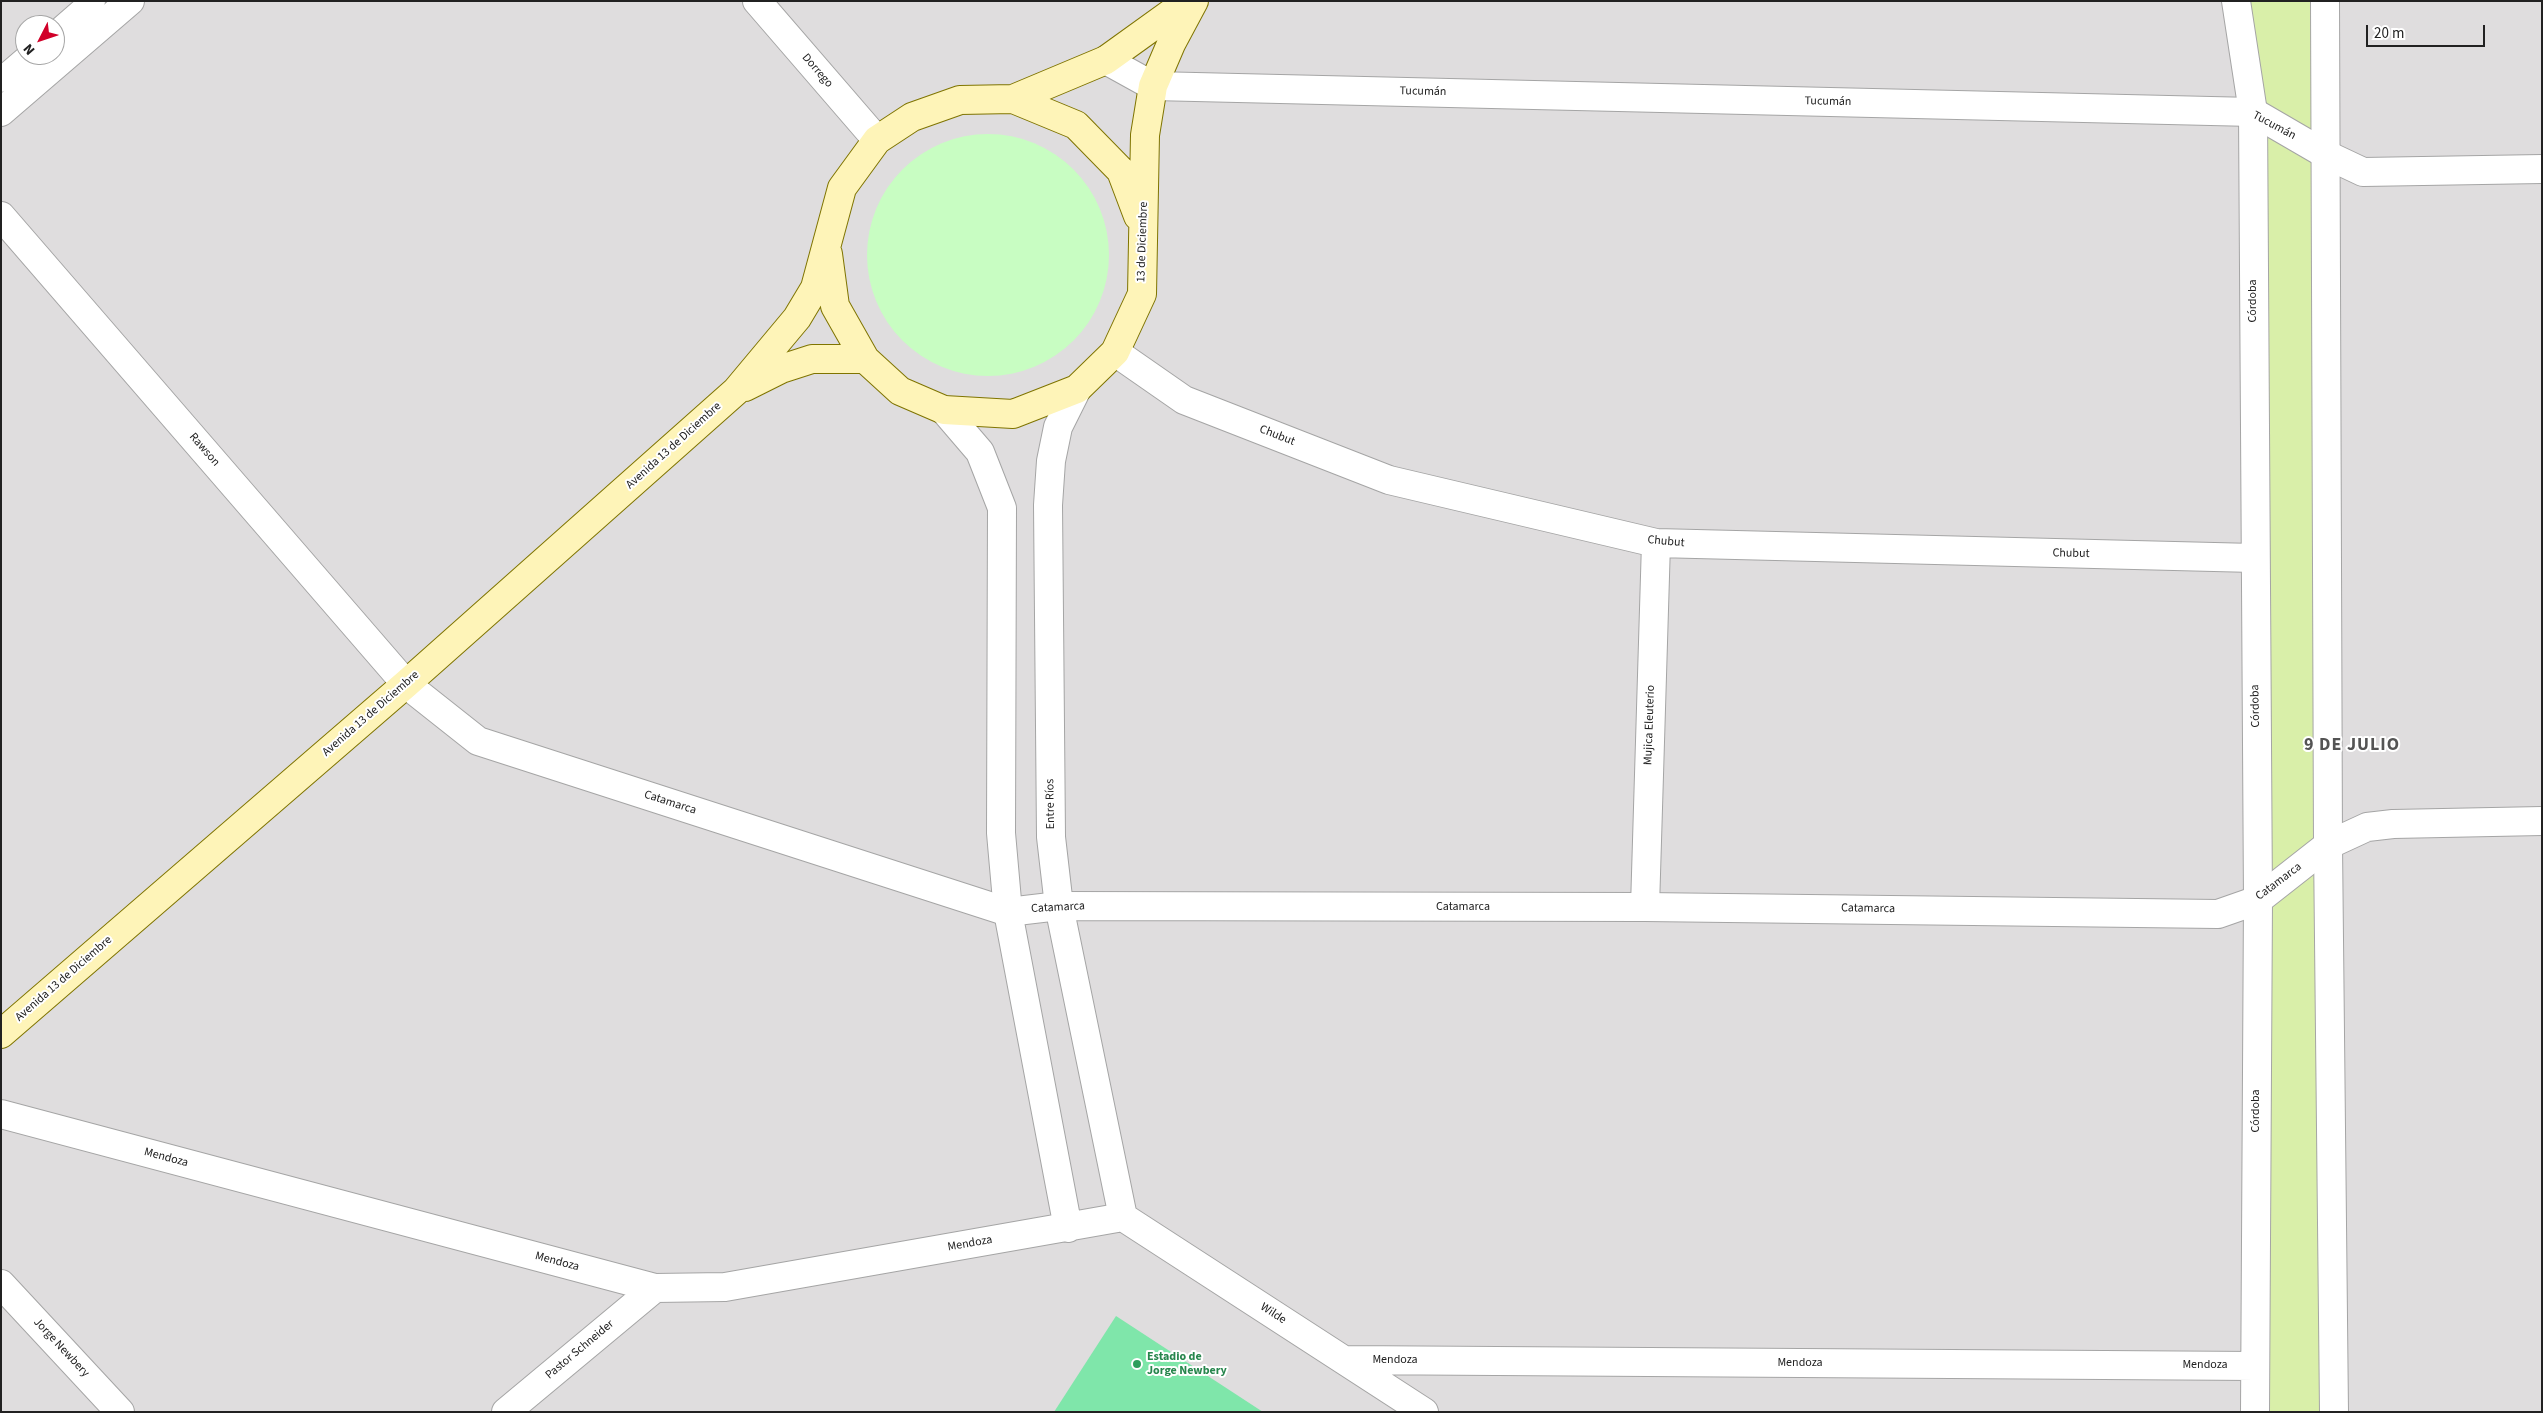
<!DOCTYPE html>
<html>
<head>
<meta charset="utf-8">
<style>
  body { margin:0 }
  #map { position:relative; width:2543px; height:1413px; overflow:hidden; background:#f2ece6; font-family:"Source Sans 3",sans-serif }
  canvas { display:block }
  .frame { position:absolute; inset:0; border:2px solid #212121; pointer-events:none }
  .north { position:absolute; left:15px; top:15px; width:50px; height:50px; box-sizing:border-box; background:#fff; border:1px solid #a6a6a6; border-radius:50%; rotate:229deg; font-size:14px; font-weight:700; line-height:20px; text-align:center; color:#212121 }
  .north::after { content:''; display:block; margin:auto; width:18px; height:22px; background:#d10029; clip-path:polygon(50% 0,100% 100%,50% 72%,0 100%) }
  .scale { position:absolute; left:2366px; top:25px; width:119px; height:22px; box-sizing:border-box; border:2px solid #212121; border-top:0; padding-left:6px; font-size:15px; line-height:18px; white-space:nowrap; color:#212121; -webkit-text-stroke:4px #fff; paint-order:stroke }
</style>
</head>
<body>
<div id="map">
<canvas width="2543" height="1413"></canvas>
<div class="frame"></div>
<div class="north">N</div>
<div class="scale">20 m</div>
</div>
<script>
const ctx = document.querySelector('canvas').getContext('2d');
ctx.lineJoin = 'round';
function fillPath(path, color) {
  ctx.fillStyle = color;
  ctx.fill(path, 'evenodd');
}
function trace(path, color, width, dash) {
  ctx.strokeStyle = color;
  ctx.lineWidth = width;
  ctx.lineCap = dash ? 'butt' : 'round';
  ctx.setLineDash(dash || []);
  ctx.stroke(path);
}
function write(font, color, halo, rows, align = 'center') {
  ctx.font = font + ' "Source Sans 3",sans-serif';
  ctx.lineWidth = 4;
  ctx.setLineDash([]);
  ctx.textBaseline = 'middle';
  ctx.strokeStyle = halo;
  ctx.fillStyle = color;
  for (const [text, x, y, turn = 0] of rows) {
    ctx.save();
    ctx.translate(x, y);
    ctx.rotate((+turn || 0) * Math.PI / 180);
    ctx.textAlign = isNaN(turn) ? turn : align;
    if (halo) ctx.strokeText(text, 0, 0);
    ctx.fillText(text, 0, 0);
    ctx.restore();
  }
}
fillPath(new Path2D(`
  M1 1H2542V1412H1ZM25 25H55V55H25Z`), '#dfddde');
fillPath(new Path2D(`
  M2236 1H2325L2334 1412H2255L2254 558Z`), '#d9efa9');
fillPath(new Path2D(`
  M867 255a121 121 0 1 1 242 0a121 121 0 1 1-242 0Z`), '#c8fdc2');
fillPath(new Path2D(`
  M1116 1316 1263 1412H1054Z`), '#7fe6aa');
const service = new Path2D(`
  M55 34 93 1
  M1 80 30 55`);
const minor = new Path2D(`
  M2236 1 2253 112 2258 900 2255 1412
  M2325 1 2328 845 2334 1412
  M1 112 130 1
  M1115 352 1184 400 1389 480 1656 543 2254 558
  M1077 389 1058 427 1051 461 1048 505 1051 837 1059 906 1123 1217
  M944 410 980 452 1002 508 1001 833 1008 912 1068 1228
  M1645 907 1656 543
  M1 1114 655 1288 725 1287 1123 1217
  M1123 1217 1424 1412
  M1 1284 120 1412
  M1345 1360 2255 1366
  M506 1412 655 1288`);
const tertiary = new Path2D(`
  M757 1 877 140
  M1106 60 1153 86 2253 112 2327 155 2363 172 2542 169
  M1 216 406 684 478 741 1008 912 1059 906 1645 907 2218 914 2258 900 2328 845 2367 827 2393 824 2542 821`);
const secondary = new Path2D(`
  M1013 99 1076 125 1121 171 1138 216
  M828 254 835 306 865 359 900 391 944 410 1013 414 1077 389 1115 352 1142 294 1145 135 1153 86 1171 44 1194 1
  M745 387 781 369 812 359H865
  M1 1034 406 684 736 391 797 318 815 288 842 188 877 140 912 117 960 100 1013 99 1106 60 1188 1`);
trace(service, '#a5a5a5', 26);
trace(minor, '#a5a5a5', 30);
trace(tertiary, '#a5a5a5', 30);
trace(secondary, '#7f7400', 30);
trace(service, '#fff', 24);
trace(minor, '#fff', 28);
trace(tertiary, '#fff', 28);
trace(secondary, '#fef4b8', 28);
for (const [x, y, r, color] of [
  [1137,1364,5,"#2e9e5b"]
]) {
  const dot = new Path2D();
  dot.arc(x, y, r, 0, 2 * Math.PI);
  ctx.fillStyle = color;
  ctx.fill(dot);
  trace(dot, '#fff', 2);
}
write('12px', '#212121', '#fff', [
  ["Dorrego",817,71,49],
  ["Tucumán",1423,92,1],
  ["Tucumán",1828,102,1],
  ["Tucumán",2274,126,28],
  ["13 de Diciembre",1143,242,-88],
  ["Córdoba",2253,301,-90],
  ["Chubut",1277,436,21],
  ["Avenida 13 de Diciembre",674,446,-42],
  ["Rawson",204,450,49],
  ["Chubut",1666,542,5],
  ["Chubut",2071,554,1],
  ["Córdoba",2256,706,-91],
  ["Avenida 13 de Diciembre",371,714,-41],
  ["Mujica Eleuterio",1650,725,-88],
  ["Catamarca",670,803,18],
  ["Entre Ríos",1051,804,-91],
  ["Catamarca",2279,882,-37],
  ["Catamarca",1463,907],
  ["Catamarca",1058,908,-3],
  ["Catamarca",1868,909,1],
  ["Avenida 13 de Diciembre",64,979,-41],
  ["Córdoba",2256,1111,-90],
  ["Mendoza",166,1158,15],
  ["Mendoza",970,1244,-10],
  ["Mendoza",557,1262,15],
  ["Wilde",1273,1314,33],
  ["Jorge Newbery",61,1348,47],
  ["Pastor Schneider",580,1350,-40],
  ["Mendoza",1395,1360],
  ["Mendoza",1800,1363],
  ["Mendoza",2205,1365]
]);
write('bold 12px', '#27864d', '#fff', [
  ["Estadio de",1147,1357],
  ["Jorge Newbery",1147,1371]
], 'left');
ctx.letterSpacing = '1px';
write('bold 18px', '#545454', '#fff', [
  ["9 DE JULIO",2352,746]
]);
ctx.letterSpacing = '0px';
</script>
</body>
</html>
